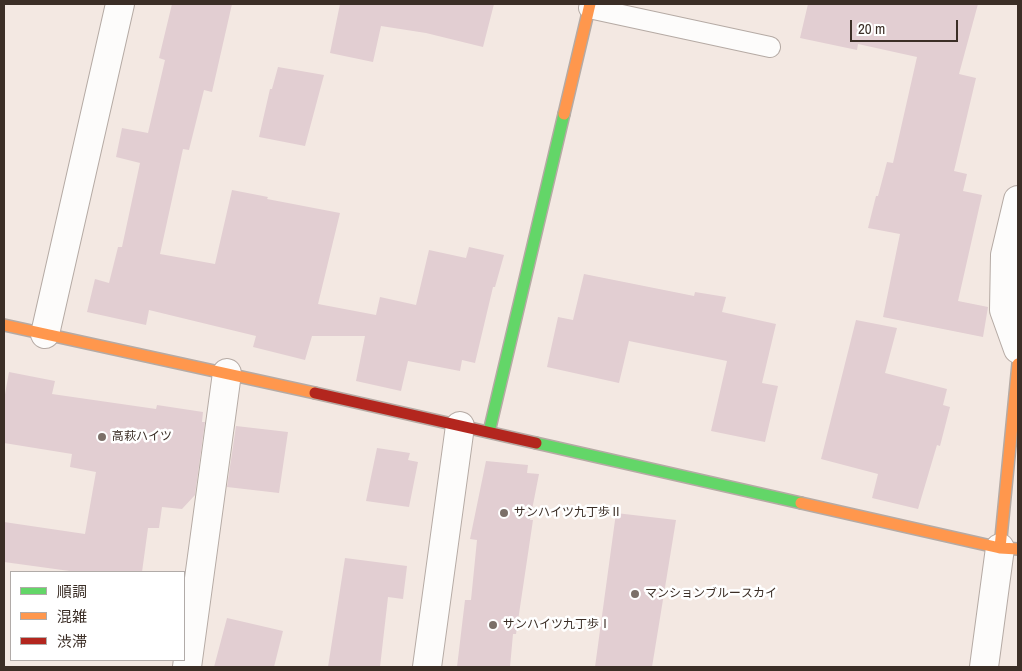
<!DOCTYPE html>
<html>
<head>
<meta charset="utf-8">
<style>
  body { margin:0 }
  #map { position:relative; width:1022px; height:671px; overflow:hidden; background:#f3e8e2; font-family:"Archivo Narrow","Noto Sans JP",sans-serif }
  canvas { display:block }
  .frame { position:absolute; inset:0; border:5px solid #3b2e26; pointer-events:none }
  .legend { position:absolute; left:10px; top:571px; width:175px; height:90px; box-sizing:border-box; background:#fff; border:1px solid #b1aba8; margin:0; padding:6px 9px; list-style:none; font-size:15px; color:#3b2e26 }
  .legend li { display:flex; align-items:center; gap:10px; height:25px }
  .legend b { width:25px; border:1px solid #b1aba8 }
  .scale { position:absolute; left:850px; top:20px; width:108px; height:22px; box-sizing:border-box; border:2px solid #3b2e26; border-top:0; padding-left:6px; font-size:15px; line-height:18px; white-space:nowrap; color:#3b2e26; -webkit-text-stroke:4px #fff; paint-order:stroke }
</style>
</head>
<body>
<div id="map">
<canvas width="1022" height="671"></canvas>
<div class="frame"></div>
<ul class="legend">
<li><b style="height:6px;background:#63d668"></b>順調</li>
<li><b style="height:6px;background:#ff974d"></b>混雑</li>
<li><b style="height:6px;background:#b3261e"></b>渋滞</li>
</ul>
<div class="scale">20 m</div>
</div>
<script>
const ctx = document.querySelector('canvas').getContext('2d');
ctx.lineJoin = 'round';
function fillPath(path, color) {
  ctx.fillStyle = color;
  ctx.fill(path, 'evenodd');
}
function trace(path, color, width, dash) {
  ctx.strokeStyle = color;
  ctx.lineWidth = width;
  ctx.lineCap = dash ? 'butt' : 'round';
  ctx.setLineDash(dash || []);
  ctx.stroke(path);
}
function write(font, color, halo, rows, align = 'center') {
  ctx.font = font + ' "Archivo Narrow","Noto Sans JP",sans-serif';
  ctx.lineWidth = 5;
  ctx.setLineDash([]);
  ctx.textBaseline = 'middle';
  ctx.strokeStyle = halo;
  ctx.fillStyle = color;
  for (const [text, x, y, turn = 0] of rows) {
    ctx.save();
    ctx.translate(x, y);
    ctx.rotate((+turn || 0) * Math.PI / 180);
    ctx.textAlign = isNaN(turn) ? turn : align;
    if (halo) ctx.strokeText(text, 0, 0);
    ctx.fillText(text, 0, 0);
    ctx.restore();
  }
}
fillPath(new Path2D(`
  M172 4H232L212 92 204 90 189 150 183 149 160 254 215 264 232 190 268 197 267 199 340 213 318 304 376 315 380 297 416 305 429 250 466 258 469 247 504 255 495 287H493L475 363 462 360 460 371 408 361 401 391 356 381 365 336H312L305 360 253 347 256 336 149 310 146 325 87 312 95 279 109 283 118 247H122L140 163 116 157 122 128 148 133 165 60 159 58Z
  M340 4H494L483 47 426 33 381 26 373 62 330 53Z
  M808 4H978L959 74 976 78 954 171 967 174 963 191 982 195 958 301 988 307 983 337 883 317 900 234 868 228 876 196H878L887 162 893 163 917 57 858 44 857 50 800 38Z
  M278 67 324 75 305 146 259 137 270 89H272Z
  M584 274 694 296 695 292 726 297 722 312 776 324 762 383 778 386 765 442 711 431 727 361 629 341 619 383 547 367 558 317 573 320Z
  M856 320 897 328 885 373 947 389 943 405 950 407 940 446 937 445 918 509 872 498 878 474 821 459Z
  M9 372 55 381 52 394 156 409 157 405 203 412 202 422H205L195 495 182 509 162 507 159 528H148L142 572H77L4 562V522L85 534 96 472 70 467 72 454 4 443V400Z
  M236 426 288 432 279 493 227 487Z
  M377 448 410 453 408 460 418 462 409 507 366 501Z
  M486 461 528 465 527 473 539 474 530 520H533L516 634H513L510 667H457L465 600H471L477 540 470 539Z
  M616 513 676 520 652 667H595Z
  M345 558 407 566 403 599 388 597 380 667H328Z
  M227 618 283 631 274 667H214Z`), '#e2ced2');
const lane = new Path2D(`
  M589 8 770 47`);
const street = new Path2D(`
  M1018 200 1005 255 1004 310 1018 349
  M45 334 120 4
  M187 667 227 373
  M427 667 460 426
  M984 667 1000 548`);
const fast = new Path2D(`
  M489 432 564 114
  M536 443 801 503`);
const slow = new Path2D(`
  M564 114 590 4
  M4 325 315 393
  M801 503 1000 548 1018 549
  M1000 548 1018 364`);
const jam = new Path2D(`
  M315 393 536 443`);
trace(lane, '#b5aaa4', 22);
trace(street, '#b5aaa4', 30);
trace(fast, '#b5aaa4', 14);
trace(slow, '#b5aaa4', 14);
trace(jam, '#b5aaa4', 14);
trace(lane, '#fdfcfb', 20);
trace(street, '#fdfcfb', 28);
trace(fast, '#63d668', 11);
trace(slow, '#ff974d', 11);
trace(jam, '#b3261e', 11);
for (const [x, y, r, color] of [
  [102,437,5,"#7b6f68"],
  [504,513,5,"#7b6f68"],
  [635,594,5,"#7b6f68"],
  [493,625,5,"#7b6f68"]
]) {
  const dot = new Path2D();
  dot.arc(x, y, r, 0, 2 * Math.PI);
  ctx.fillStyle = color;
  ctx.fill(dot);
  trace(dot, '#fff', 2);
}
write('12px', '#3b2e26', '#fff', [
  ["高萩ハイツ",112,437],
  ["サンハイツ九丁歩Ⅱ",514,513],
  ["マンションブルースカイ",645,594],
  ["サンハイツ九丁歩Ⅰ",503,625]
], 'left');
</script>
</body>
</html>
